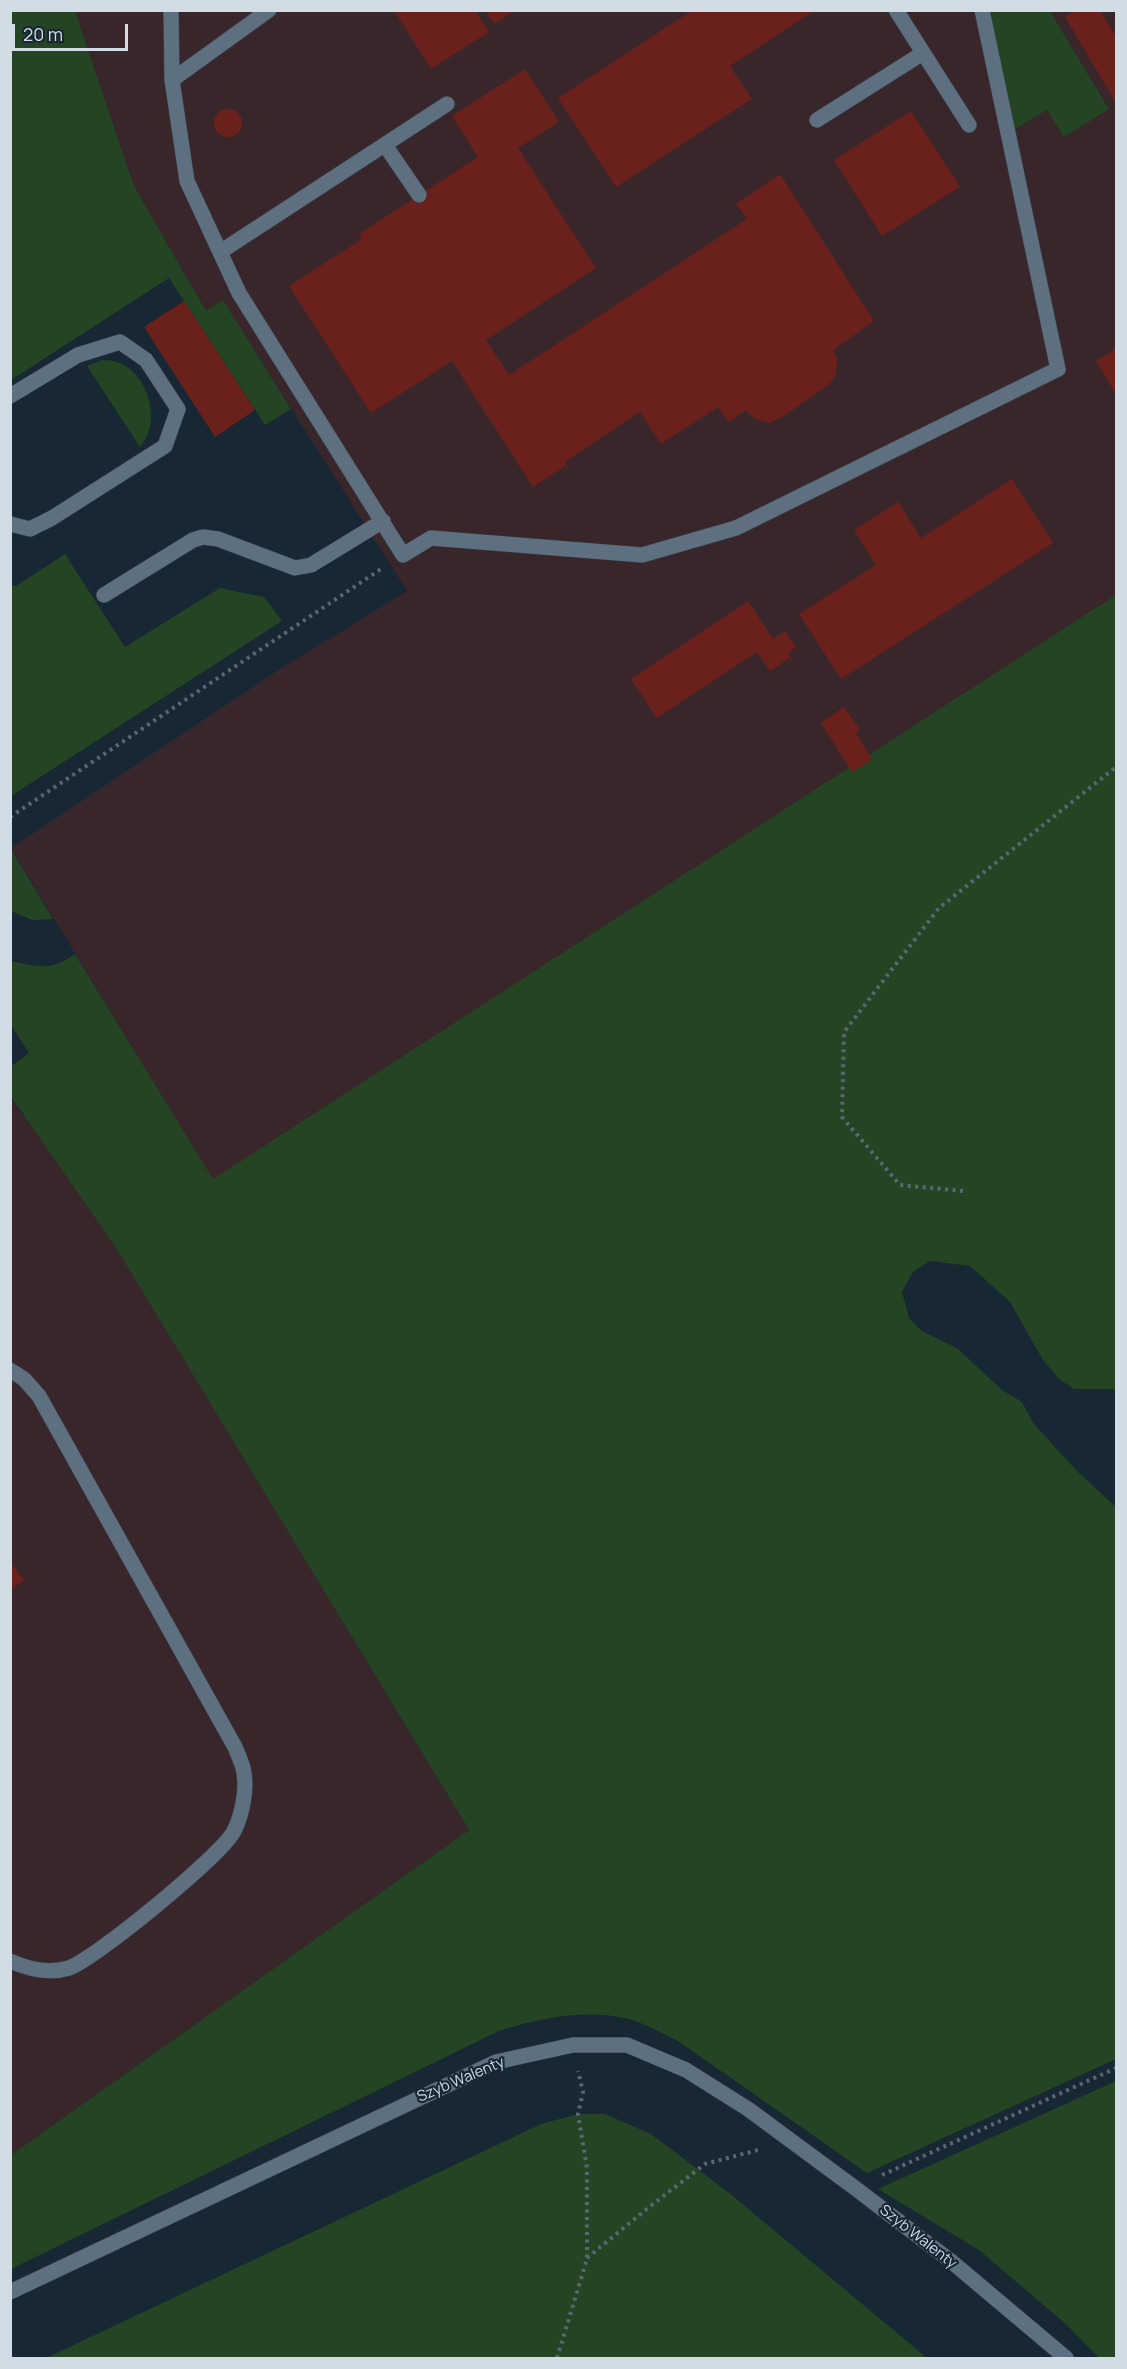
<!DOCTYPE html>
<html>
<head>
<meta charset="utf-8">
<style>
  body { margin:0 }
  #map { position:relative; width:1127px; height:2369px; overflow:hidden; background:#172734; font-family:Manrope,sans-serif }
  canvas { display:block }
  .frame { position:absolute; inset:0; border:12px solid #d1dce4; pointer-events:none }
  .scale { position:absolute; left:12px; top:24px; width:116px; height:27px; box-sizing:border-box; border:3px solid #d1dce4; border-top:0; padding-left:8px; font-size:18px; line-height:21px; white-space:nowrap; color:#d1dce4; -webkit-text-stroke:4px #172734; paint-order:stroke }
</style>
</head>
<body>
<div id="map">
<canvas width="1127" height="2369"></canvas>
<div class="frame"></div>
<div class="scale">20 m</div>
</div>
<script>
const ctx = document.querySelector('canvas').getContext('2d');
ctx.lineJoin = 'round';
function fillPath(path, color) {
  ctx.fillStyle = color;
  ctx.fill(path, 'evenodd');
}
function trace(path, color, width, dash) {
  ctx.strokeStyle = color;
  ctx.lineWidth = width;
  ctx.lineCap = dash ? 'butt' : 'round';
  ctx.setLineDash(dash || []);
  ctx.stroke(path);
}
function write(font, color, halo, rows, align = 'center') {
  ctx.font = font + ' Manrope,sans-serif';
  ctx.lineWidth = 4.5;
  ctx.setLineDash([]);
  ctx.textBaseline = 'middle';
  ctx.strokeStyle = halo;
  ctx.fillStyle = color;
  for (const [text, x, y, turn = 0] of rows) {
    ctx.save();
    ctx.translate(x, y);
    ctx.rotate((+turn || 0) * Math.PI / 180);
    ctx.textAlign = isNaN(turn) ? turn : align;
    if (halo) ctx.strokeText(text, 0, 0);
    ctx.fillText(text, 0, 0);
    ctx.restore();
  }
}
fillPath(new Path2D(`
  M75 11H989L1013 131 1047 110 1109 108 1050 11H1116V598L213 1180 11 848 283 667 407 591 223 301 206 311 134 186Z
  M10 1097 107 1232 469 1830 11 2155Z`), '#39262b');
fillPath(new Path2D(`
  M11 10 75 11 134 186 206 311 223 300 291 409 265 425 169 278 11 380Z
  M989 11H1050L1109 109 1064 137 1047 110 1012 131Z
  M102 360C143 357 166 418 140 447L87 366Z
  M65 554 125 647 220 588 264 597 282 621 11 796V586H16Z
  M1116 595V1389H1074L1059 1379 1043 1360 1010 1302 970 1266 930 1261 913 1272 902 1292 909 1318 922 1331 957 1348 1002 1390 1022 1402 1034 1424 1077 1471 1116 1507V2059L867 2173 678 2041C663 2034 648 2025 632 2020 590 2008 540 2018 499 2031L11 2269V2155L469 1830 115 1246 11 1097 10 1067 29 1053 11 1025V961C38 967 51 971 75 954L213 1179Z
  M11 849 53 919 32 920 11 911Z
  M1116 2081V2358H1099L1067 2325 979 2250 878 2189Z
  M578 2114H605L651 2134 728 2192 927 2358H46L541 2124Z`), '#244423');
fillPath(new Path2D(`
  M394 10H475L489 32 431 69Z
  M485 10H516L494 24Z
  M693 10H815L730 66 752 99 616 187 558 98Z
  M1076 10H1100L1116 37V103L1065 17Z
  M525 69 559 122 518 148 596 268 486 340 509 375 747 219 736 204 780 174 874 321 833 350 837 358 836 374 830 384 784 416 769 423 755 419 746 410 728 422 718 407 661 444 640 412 565 462 567 465 533 487 452 361 371 413 289 286 362 239 359 234 478 157 452 116Z
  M214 123a14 14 0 1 1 28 0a14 14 0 1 1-28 0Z
  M911 111 960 187 882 236 834 160Z
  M184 301 255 410 215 437 144 327Z
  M1116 349V394L1096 361Z
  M1012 479 1053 543 841 679 799 614 876 565 854 530 898 502 921 538Z
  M748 601 773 639 785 631 796 647 788 653 791 657 770 671 757 652 657 718 631 679Z
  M844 707 860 729 856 733 872 760 852 772 821 723Z
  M10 1562 24 1580 10 1590Z`), '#6a201b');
const service = new Path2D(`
  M171 10 172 80 269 10
  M896 10 969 125
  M172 80 187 181 239 293 403 555 431 538 642 555 736 528 1058 369 982 10
  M817 120 923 53
  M385 145 419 195
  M220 252 447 104
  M10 396 78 355 120 342 146 360 178 409 165 446 52 518 30 529 10 524
  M104 595 193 540 203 537 218 539 295 568 311 565 383 521
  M10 1370 24 1379 39 1396 235 1747C238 1755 243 1764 244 1773 247 1791 242 1815 234 1831 222 1855 95 1959 69 1968 50 1974 28 1969 10 1961`);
const minor = new Path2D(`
  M10 2292 496 2062 573 2045H627L686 2070 748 2109 855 2188 952 2262 1066 2358`);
trace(service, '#39444f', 16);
trace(minor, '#39444f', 16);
trace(new Path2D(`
  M10 817 381 569
  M963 1191 900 1185 842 1117 844 1032 939 908 1116 767
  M882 2175 1116 2068
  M587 2258 648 2208 705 2164 758 2150
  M557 2358 587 2259V2168L578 2114 583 2092 578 2071`), '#596772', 4, [3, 4.5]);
trace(service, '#5e707f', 15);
trace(minor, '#5e707f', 15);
write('15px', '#d1dce4', '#172734', [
  ["Szyb Walenty",461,2080,-23],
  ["Szyb Walenty",918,2237,38]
]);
</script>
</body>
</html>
